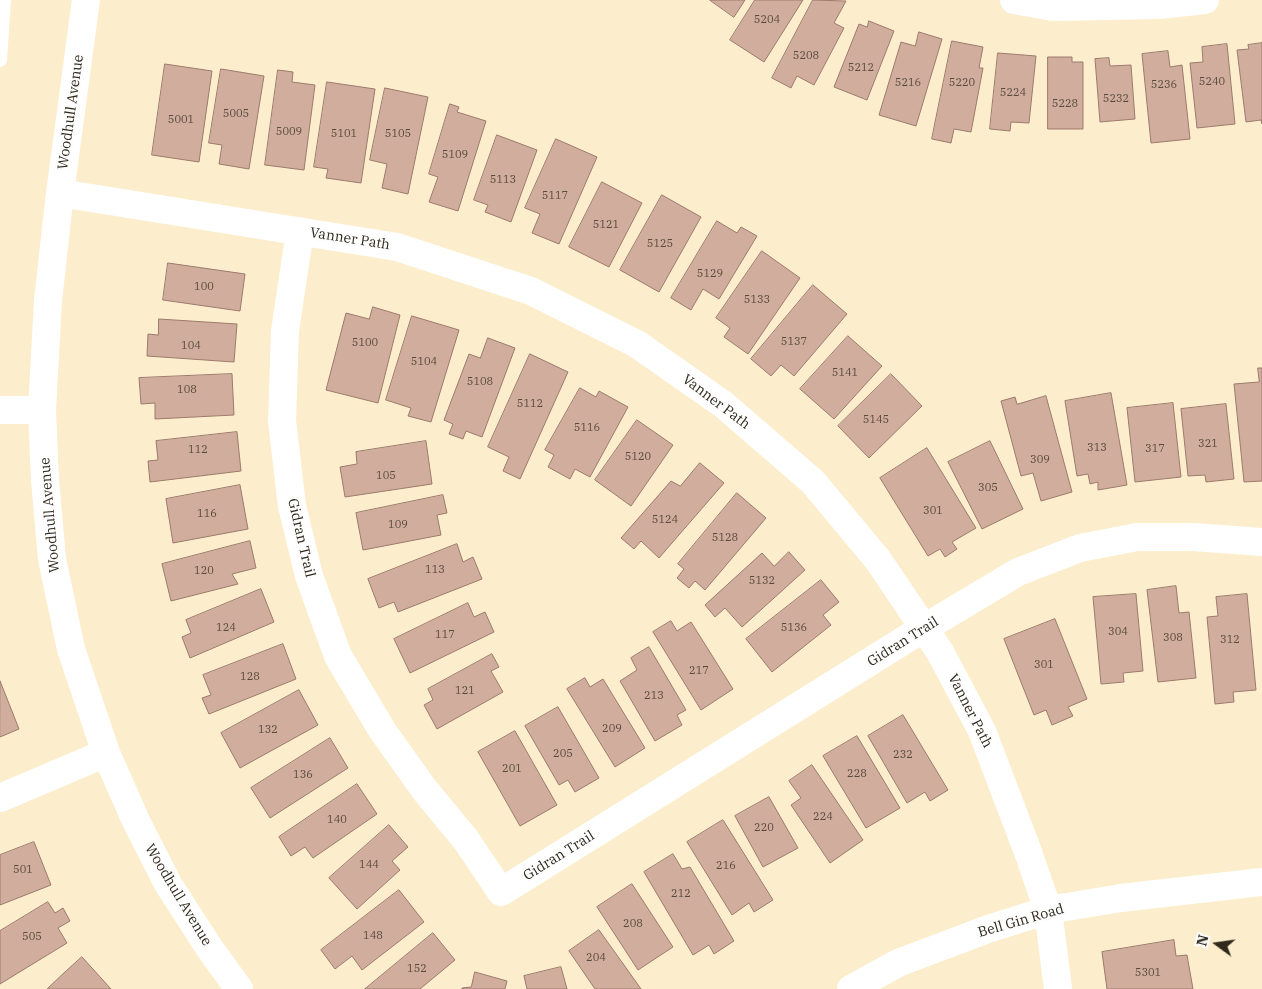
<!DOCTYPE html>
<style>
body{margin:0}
#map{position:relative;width:1262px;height:989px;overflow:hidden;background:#fceecc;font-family:"IBM Plex Serif",serif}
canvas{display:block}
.north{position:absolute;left:1192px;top:919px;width:50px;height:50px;-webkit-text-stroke:4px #fdfdfd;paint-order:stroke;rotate:284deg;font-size:14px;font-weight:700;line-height:20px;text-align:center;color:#2f291c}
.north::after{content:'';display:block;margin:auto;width:18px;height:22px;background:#2f291c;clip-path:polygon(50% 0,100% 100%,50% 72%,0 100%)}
</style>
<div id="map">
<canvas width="1262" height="989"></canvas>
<div class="north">N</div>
</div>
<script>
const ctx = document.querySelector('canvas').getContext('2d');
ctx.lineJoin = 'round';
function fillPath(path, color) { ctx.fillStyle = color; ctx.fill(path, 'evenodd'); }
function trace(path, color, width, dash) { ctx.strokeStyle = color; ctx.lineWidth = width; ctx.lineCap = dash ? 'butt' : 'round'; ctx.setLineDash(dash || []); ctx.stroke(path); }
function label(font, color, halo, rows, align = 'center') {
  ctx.font = font + ' "IBM Plex Serif",serif'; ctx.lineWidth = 5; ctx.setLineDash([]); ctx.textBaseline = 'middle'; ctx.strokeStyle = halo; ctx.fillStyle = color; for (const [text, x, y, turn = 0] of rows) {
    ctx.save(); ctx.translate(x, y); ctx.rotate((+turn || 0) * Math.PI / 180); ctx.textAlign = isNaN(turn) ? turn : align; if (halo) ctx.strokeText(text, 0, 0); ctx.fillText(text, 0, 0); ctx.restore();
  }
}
const building = new Path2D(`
 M710,0H745L734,17Z
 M755,0H803L764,62L730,40Z
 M813,0L846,1L834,23L844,28L814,85L797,76L791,88L772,78Z
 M869,21L894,31L867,100L834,87L859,24L867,27Z
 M919,32L942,39L916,126L879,115L901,42L915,46Z
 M952,41L983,47L979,68H983L971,132L954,129L951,143L932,139Z
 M1262,43V124L1261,120L1246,122L1237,50L1249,49L1248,45Z
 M1227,44L1235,124L1197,128L1190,63L1203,62L1202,47Z
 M1168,51L1170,67L1182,65L1190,139L1151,143L1142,54Z
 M998,53L1036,56L1029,123L1011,122L1010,131L990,129Z
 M1048,57H1072V62H1083V129H1048Z
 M1109,58L1110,66L1131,65L1135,119L1100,122L1095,59Z
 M165,64L212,71L199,162L152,155Z
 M221,69L264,76L249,169L219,164L222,145L209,143Z
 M278,70L293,72L292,82L315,85L304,170L265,165Z
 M327,82L375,89L361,183L326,178L328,169L314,167Z
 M385,88L428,97L408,194L382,188L387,164L370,160Z
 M450,104L459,107L457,112L486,121L458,211L429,202L438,177L429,174Z
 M497,135L537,150L511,222L485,212L488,205L474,200Z
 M556,139L597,157L559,244L532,233L540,214L525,208Z
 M602,182L642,203L609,267L569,247Z
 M662,195L701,217L659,292L620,270Z
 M717,221L737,233L741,227L757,236L719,299L703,289L691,310L671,298Z
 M762,251L800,278L748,354L724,337L730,328L716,318Z
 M168,263L245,274L240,311L163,300Z
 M813,285L847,314L794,376L781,365L771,376L751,359Z
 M373,307L400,315L378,403L326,390L346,313L369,319Z
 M412,316L459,330L431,422L408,416L411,408L386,400Z
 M159,319L237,324L234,362L147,356L148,334L158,335Z
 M848,336L882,366L834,419L800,389Z
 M488,338L515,348L482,437L466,431L463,439L449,434L453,424L444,420L469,354L480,358Z
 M530,354L568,372L520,479L503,471L509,457L488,447Z
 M1258,368H1262V481L1244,482L1234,384L1259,382Z
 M232,374L234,415L155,419V403L141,404L139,378Z
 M891,374L922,406L869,458L838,426Z
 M580,388L596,397L599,391L628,407L590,477L575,469L570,479L548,467L554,455L545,450Z
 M1111,393L1127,485L1098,490V482L1090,484L1088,474L1077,476L1065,401Z
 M1046,396L1072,492L1041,501L1033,473L1021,476L1001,401L1015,397L1017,404Z
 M1173,403L1181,477L1135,482L1127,408Z
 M1226,404L1234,479L1206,482L1205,475L1188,476L1181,409Z
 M637,420L673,445L631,506L595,480Z
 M237,432L241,471L150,482L148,461L158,460L156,441Z
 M426,441L432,484L345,497L340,467L357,464L356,452Z
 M990,441L1023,509L982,529L948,462Z
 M927,448L976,528L952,542L957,549L945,557L940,549L928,556L880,478Z
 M700,463L724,483L659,558L641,541L634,549L621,538L671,481L680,486Z
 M240,485L248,529L173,543L166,499Z
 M737,493L766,518L705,590L695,581L689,588L677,578L684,569L678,564Z
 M443,495L447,513L437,515L441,535L363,550L356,513Z
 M250,541L256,568L232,574L238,584L171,601L162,564Z
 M457,544L463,562L473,557L482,579L398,612L394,602L379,608L368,579Z
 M789,552L805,570L742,627L725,608L715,617L705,605L762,553L774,566Z
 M821,580L839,602L823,615L831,625L772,672L746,639Z
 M1176,586L1179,613L1189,612L1196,678L1158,682L1147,590Z
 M261,589L274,622L190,658L182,637L191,633L186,620Z
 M1136,594L1143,671L1123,673L1124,682L1101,684L1093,597Z
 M1247,594L1256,690L1233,692L1234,702L1215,704L1207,617L1218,616L1216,597Z
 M468,603L474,617L485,612L494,632L410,673L394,639Z
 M1055,619L1087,699L1068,707L1073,716L1052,725L1046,710L1034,715L1004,639Z
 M671,621L677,631L691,622L733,689L701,710L653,632Z
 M283,644L296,679L209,714L202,698L211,695L203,675Z
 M649,647L686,710L677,715L682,725L655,741L620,681L637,670L631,658Z
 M492,654L499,667L491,671L503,692L437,729L424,705L433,700L428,689Z
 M585,678L590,687L603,679L645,748L615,767L567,689Z
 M0,681L19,729L0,737Z
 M299,690L318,725L240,768L221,733Z
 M558,707L599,778L575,792L568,780L559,785L525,726Z
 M903,715L948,790L930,801L925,792L907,803L868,736Z
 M515,731L557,805L520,826L478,752Z
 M857,736L900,808L866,828L823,756Z
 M330,738L348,768L270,818L251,788Z
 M812,765L863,840L830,863L791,805L801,798L789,781Z
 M357,784L377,814L313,858L305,847L291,856L279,837Z
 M769,797L798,848L763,867L735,816Z
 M723,820L773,900L754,912L749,903L732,915L687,842Z
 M389,825L408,847L392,861L400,870L357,909L329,878Z
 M34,842L51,885L0,905V855Z
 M673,854L682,869L690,867L734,941L714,954L709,945L693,955L644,872Z
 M632,884L673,947L638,970L597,907Z
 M399,890L424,922L362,970L352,956L335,969L321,950Z
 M48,902L55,913L63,908L70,921L58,928L67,943L0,984V931Z
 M599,930L624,965L641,989H595L569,951Z
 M433,933L455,960L420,989H365Z
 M1174,940L1176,956L1187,955L1193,989H1107L1102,952Z
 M82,957L111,989H47L66,971Z
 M561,967L567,989H527L524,976Z
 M475,972L507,981L505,989H462V988L471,987Z`);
const service = new Path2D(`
 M0,60L4,0`);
const minor = new Path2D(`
 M86,0L60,193L48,301L42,410L45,480L52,559L71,649L106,753L136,821L168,884L210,949L239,989
 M1014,0L1053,7L1159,5L1205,0
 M60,193L397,247L531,291L637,344L724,405L813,482L878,560L940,652L982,731L1028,852L1048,910L1058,989
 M300,231L285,331L282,421L292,506L309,576L338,656L382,730L424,789L466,840L501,892L911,636L1018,572L1080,548L1137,537H1194L1262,542
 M0,410H42
 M0,798L106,753
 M851,989L898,963L988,929L1048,910L1121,898L1262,882`);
const numberNames = [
 ["5204",767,20],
 ["5208",806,56],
 ["5212",861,68],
 ["5240",1212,82],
 ["5216",908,83],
 ["5220",962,83],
 ["5236",1164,85],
 ["5224",1013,93],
 ["5232",1116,99],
 ["5228",1065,104],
 ["5005",236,114],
 ["5001",181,120],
 ["5009",289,132],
 ["5101",344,134],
 ["5105",398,134],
 ["5109",455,155],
 ["5113",503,180],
 ["5117",555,196],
 ["5121",606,225],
 ["5125",660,244],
 ["5129",710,274],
 ["100",204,287],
 ["5133",757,300],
 ["5137",794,342],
 ["5100",365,343],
 ["104",191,346],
 ["5104",424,362],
 ["5141",845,373],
 ["5108",480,382],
 ["108",187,390],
 ["5112",530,404],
 ["5145",876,420],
 ["5116",587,428],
 ["321",1208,444],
 ["313",1097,448],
 ["317",1155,449],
 ["112",198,450],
 ["5120",638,457],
 ["309",1040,460],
 ["105",386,476],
 ["305",988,488],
 ["301",933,511],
 ["116",207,514],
 ["5124",665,520],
 ["109",398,525],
 ["5128",725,538],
 ["113",435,570],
 ["120",204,571],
 ["5132",762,581],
 ["124",226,628],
 ["5136",794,628],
 ["304",1118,632],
 ["117",445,635],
 ["308",1173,638],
 ["312",1230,640],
 ["301",1044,665],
 ["217",699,671],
 ["128",250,677],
 ["121",465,691],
 ["213",654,696],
 ["209",612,729],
 ["132",268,730],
 ["205",563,754],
 ["232",903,755],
 ["201",512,769],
 ["228",857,774],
 ["136",303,775],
 ["224",823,817],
 ["140",337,820],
 ["220",764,828],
 ["144",369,865],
 ["216",726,866],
 ["501",23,870],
 ["212",681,894],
 ["208",633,924],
 ["148",373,936],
 ["505",32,937],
 ["204",596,958],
 ["152",417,969],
 ["5301",1148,973]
];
const streetNames = [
 ["Woodhull Avenue",71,112,-82],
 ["Vanner Path",350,239,9],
 ["Vanner Path",716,402,37],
 ["Woodhull Avenue",50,515,-95],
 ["Gidran Trail",301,538,77],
 ["Gidran Trail",903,642,-32],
 ["Vanner Path",970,711,63],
 ["Gidran Trail",559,856,-32],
 ["Woodhull Avenue",178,895,59],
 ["Bell Gin Road",1021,921,-16]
];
fillPath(building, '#d1ad9e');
trace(building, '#9c7a6c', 1);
trace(service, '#fff', 14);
trace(minor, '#fff', 28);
label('11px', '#584a3c', null, numberNames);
label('14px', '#2f291c', '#fdfdfd', streetNames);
</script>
